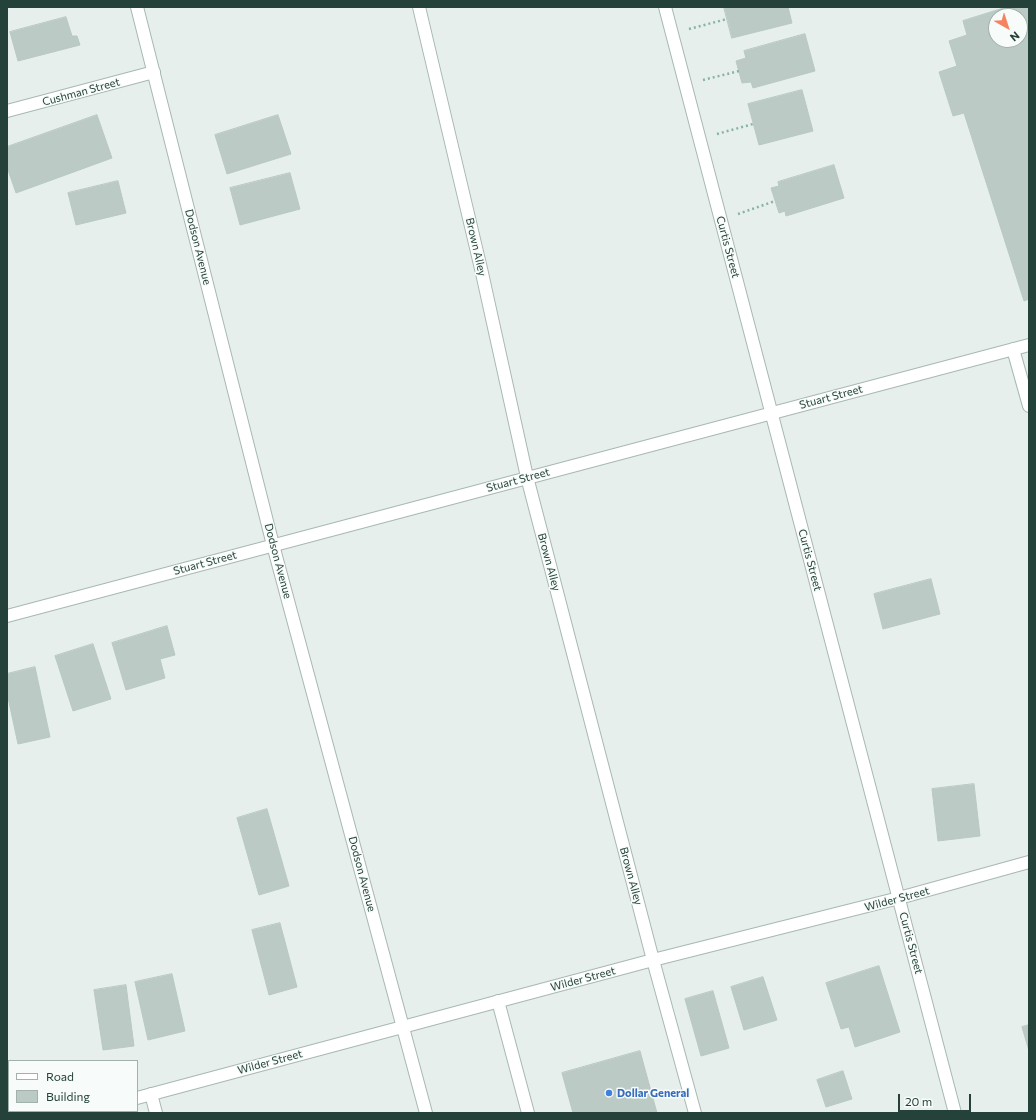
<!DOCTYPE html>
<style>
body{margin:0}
#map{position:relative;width:1036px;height:1120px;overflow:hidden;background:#e6efeb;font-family:Commissioner,sans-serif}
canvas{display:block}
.frame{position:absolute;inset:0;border:8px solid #24423a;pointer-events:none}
.legend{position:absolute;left:8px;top:1060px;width:130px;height:52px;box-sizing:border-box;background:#f7fbf9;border:1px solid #a3b1ad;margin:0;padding:5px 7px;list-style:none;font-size:12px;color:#24423a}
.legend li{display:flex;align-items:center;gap:8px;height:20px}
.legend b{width:20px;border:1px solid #a3b1ad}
.north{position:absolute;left:988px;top:8px;width:40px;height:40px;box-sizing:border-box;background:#f7fbf9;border:1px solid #a3b1ad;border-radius:50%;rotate:141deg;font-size:11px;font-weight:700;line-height:16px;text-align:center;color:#24423a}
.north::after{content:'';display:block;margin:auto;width:14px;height:18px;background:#f4845f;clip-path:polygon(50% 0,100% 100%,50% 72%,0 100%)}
.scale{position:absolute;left:898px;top:1094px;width:73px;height:18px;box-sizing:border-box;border:2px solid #24423a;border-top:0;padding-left:5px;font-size:12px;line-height:14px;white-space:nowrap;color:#24423a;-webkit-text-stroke:3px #f7fbf9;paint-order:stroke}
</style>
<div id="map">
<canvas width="1036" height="1120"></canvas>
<div class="frame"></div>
<ul class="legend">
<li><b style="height:5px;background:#fff"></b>Road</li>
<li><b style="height:11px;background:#bbcac4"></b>Building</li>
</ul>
<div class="north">N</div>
<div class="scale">20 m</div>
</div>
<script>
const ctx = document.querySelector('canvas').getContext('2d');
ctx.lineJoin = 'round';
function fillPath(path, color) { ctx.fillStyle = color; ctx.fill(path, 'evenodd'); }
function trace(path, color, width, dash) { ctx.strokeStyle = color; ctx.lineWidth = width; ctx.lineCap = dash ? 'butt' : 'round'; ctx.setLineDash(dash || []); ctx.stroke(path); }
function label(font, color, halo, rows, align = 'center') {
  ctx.font = font + ' Commissioner,sans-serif'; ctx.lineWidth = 3; ctx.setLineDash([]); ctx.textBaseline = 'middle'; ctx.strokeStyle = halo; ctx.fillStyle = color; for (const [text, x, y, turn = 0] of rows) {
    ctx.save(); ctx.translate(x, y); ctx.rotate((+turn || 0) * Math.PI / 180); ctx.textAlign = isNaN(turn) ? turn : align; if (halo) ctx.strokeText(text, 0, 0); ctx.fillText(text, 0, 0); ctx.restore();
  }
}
const building = new Path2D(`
 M724,7H788L792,23L732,38Z
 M1007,7H1029V299L1024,301L964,113L953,116L939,72L957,66L949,41L967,35L963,21ZM996,16H1020V40H996Z
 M66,17L72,36H77L80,45L18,61L10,32Z
 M805,34L815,71L753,88L751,82L742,83L736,61L746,58L744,51Z
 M802,90L813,131L759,145L748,104Z
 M97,115L112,158L16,193L7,167V147Z
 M278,115L291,154L227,174L215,135Z
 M834,165L844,198L786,216L785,211L779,213L771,188L779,186L778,182Z
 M290,173L300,209L240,225L230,188Z
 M118,181L126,213L76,225L68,193Z
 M931,579L940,614L883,629L874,594Z
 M167,626L175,655L160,659L165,678L126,690L112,643Z
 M93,644L111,699L73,711L55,656Z
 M35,667L50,737L18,744L7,693V674Z
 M974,784L980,836L938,841L932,789Z
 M267,809L289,886L259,895L237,818Z
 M280,923L297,987L269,995L252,930Z
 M879,966L900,1032L855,1047L849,1027L841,1029L826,983Z
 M172,974L185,1031L148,1040L135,982Z
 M763,977L777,1020L744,1030L731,987Z
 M126,985L134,1046L103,1050L94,990Z
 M713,991L729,1048L701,1056L685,999Z
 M1029,1025V1051L1022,1027Z
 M640,1051L657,1113H573L562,1073Z
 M843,1071L852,1099L826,1107L817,1080Z`);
const path = new Path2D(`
 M689,29L727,19
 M703,80L739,71
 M717,134L753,124
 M738,214L775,201`);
const service = new Path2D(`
 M419,7L482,273L527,477L653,960L695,1113
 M498,1001L528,1113
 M151,1094L156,1113`);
const minor = new Path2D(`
 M665,7L955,1113
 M7,111L154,72
 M1013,349L1029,406
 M7,616L1029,345`);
const tertiary = new Path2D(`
 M137,7L273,545L426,1113
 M137,1098L653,960L899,898L1029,862
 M76,1113L84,1111`);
const markers = [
 [609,1093,4,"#3f7fe0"]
];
const streetNames = [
 ["Cushman Street",81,92,-15],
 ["Dodson Avenue",198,247,76],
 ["Brown Alley",476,247,77],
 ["Curtis Street",728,247,75],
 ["Stuart Street",831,397,-15],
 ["Stuart Street",518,480,-15],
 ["Curtis Street",810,560,75],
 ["Dodson Avenue",278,561,75],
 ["Brown Alley",549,562,75],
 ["Stuart Street",205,563,-15],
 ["Dodson Avenue",362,874,75],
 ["Brown Alley",631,876,75],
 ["Wilder Street",897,899,-15],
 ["Curtis Street",911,943,75],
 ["Wilder Street",583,979,-15],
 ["Wilder Street",270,1062,-15]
];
const shopNames = [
 ["Dollar General",617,1093]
];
fillPath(building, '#bbcac4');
trace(building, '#b8c9c2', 1);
trace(service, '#a8b8b2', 14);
trace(minor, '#a8b8b2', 14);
trace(tertiary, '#a8b8b2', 14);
trace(path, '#86b3a5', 2.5, [2, 3]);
trace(service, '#fff', 12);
trace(minor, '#fff', 12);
trace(tertiary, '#fff', 12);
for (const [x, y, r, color] of markers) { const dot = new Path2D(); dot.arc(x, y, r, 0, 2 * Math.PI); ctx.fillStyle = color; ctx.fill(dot); trace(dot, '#f7fbf9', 1.5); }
label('11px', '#24423a', '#f7fbf9', streetNames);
label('bold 11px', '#366cbe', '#f7fbf9', shopNames, 'left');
</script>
